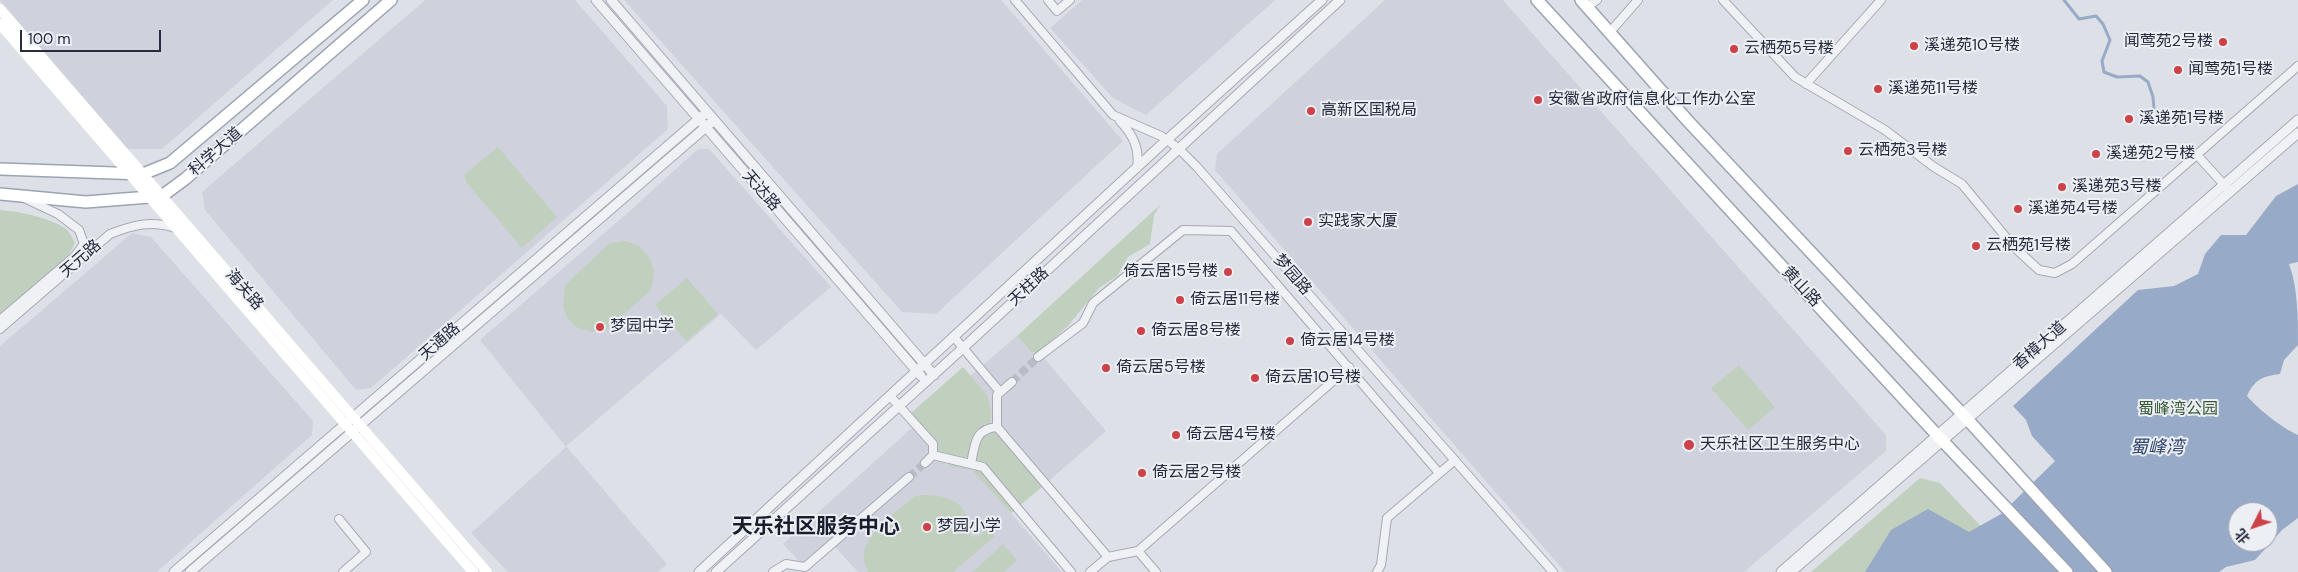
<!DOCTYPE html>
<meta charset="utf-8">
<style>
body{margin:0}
#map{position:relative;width:2298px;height:572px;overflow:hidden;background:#dde0e7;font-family:"DM Sans","Noto Sans SC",sans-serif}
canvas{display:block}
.north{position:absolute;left:2228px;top:502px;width:50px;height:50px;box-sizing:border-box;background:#eceff4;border:1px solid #9da1ab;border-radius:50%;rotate:229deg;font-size:14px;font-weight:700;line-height:20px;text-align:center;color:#262c3d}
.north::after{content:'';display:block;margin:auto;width:18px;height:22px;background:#cd4148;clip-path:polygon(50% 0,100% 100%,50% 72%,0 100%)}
.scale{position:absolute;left:20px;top:30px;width:141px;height:22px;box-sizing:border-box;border:2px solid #262c3d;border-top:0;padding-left:6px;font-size:15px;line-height:18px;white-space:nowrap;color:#262c3d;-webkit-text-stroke:4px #eceff4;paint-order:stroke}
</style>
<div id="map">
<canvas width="2298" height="572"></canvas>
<div class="north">北</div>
<div class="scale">100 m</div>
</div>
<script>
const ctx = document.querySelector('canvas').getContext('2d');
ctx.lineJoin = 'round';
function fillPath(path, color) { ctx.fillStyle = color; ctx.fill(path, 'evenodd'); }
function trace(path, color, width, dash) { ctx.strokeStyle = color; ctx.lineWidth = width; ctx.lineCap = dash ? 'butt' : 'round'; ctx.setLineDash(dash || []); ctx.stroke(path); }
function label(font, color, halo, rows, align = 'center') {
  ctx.font = font + ' "DM Sans","Noto Sans SC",sans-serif'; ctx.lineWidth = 4; ctx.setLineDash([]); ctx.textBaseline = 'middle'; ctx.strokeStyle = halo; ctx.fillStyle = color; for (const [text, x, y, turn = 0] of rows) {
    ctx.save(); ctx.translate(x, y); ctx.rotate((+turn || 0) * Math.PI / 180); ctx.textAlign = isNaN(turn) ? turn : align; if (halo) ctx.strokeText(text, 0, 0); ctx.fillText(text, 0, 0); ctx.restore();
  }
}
const built = new Path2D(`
 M0,0H333L162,149H126Z
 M425,0H575L667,106L668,129L371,388L356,390L205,210L202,192Z
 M624,0H1001L1123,141L936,314L902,312Z
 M1082,0H1275L1146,115L1113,98L1050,28Z
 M1385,0H1503L1886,435V451L1744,572H1565L1215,170L1217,154Z
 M698,149H709L831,287L756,350L721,314L566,446L667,564L658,572H508L471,533L566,447L480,340L632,209Z
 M132,233L151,237L313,421L312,435L157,572H0V346Z
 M1017,336L1031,352H1039L1106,431L1043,486L990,424L991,411L988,396L970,376Z
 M914,426L948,466L968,468L976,473L1062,572H858L834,546L808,571L783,544Z`);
const green = new Path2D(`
 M498,147L557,217L522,248L466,182L465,174Z
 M1161,204L1154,215L1150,244L1128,257L1117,276L1099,288L1067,327L1039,352H1031L1017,336Z
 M0,210C18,211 51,218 66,229C70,232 72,238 75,243L68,256L0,315Z
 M625,241L639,246L649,257L654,269L653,282L650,291L606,330L593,332L578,328L567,318L563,307L565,285L610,243Z
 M687,278L718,314L686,341L655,305Z
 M1739,365L1775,407L1748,430L1711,388Z
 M963,367L988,396L991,411L990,424L1043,486L1011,513L972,470L949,466L914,426L910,414Z
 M1920,478L1940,483L2024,572H1811Z
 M922,495C951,494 970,504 971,536L977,537L988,529L995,536L953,572H869C849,540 894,515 915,496Z
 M1003,544L1017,560L1004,572H973Z`);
const water = new Path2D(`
 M2298,184V262L2289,264C2298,287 2298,319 2298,345L2284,360L2280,374C2263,376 2254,380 2247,396C2258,409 2282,428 2298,435V518L2282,530L2255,560L2226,567L2219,572H1865L1891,530L1928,509L1969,532L2001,514L2055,461L2032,436L2026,420L2013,406L2138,290L2174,286L2198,274L2205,254L2221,235H2246L2276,196ZM2238,512H2268V542H2238Z`);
const stream = new Path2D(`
 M2064,0L2079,19L2096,16L2103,24L2110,40L2102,61L2104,72L2117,77L2140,76L2148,82L2153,97L2154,109L2161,118L2175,125`);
const minorTunnel = new Path2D(`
 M1012,382L1038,357
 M909,477L925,463`);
const minor = new Path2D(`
 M1015,0L1113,115L1161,136L1178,148L1197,167L1553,572
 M1048,0L1057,11L1070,0
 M1723,0L1795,77L1885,130L1934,167L1962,184L2014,247L2039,270L2055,273L2072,264L2298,66
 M1587,7L1597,0
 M1610,32L1638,0
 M1806,84L1881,0
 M1120,121C1133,135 1140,148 1137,168
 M2197,155L2228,189
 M0,320L74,257L84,244L79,230L58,214L24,198
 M0,329L110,234C133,225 151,220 175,228
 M954,337L1000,392
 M1038,357L1083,323L1093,303L1183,230L1231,231L1439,473
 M1012,382L997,395V427L1108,557
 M891,397L933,444V455
 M933,455L983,467L1071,572
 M925,463L933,455
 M971,464C975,445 974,429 997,427
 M339,519L366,552L343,572
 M1138,551L1349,367
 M773,572L786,564L805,567L909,477
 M1090,572L1108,557L1138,551L1156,572
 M1377,572L1381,565L1387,518L1455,460`);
const tertiary = new Path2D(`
 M596,0L921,376
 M611,0L934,375
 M174,572L707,112
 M190,572L714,120
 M699,572L1160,146L1322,0
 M716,572L963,348L1340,0
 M1781,572L2298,120
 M1791,572L2298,133`);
const secondary = new Path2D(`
 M0,9L487,572
 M0,24L473,572`);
const primary = new Path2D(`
 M1537,0L1937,435L2067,572
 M1581,0L1687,120L1968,420L2106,572
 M0,169L143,174L170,163L363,0
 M0,194L86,202L162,196L185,179L391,0`);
const markers = [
 [2223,42,5,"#cd4148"],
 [1914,46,5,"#cd4148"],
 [1734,49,5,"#cd4148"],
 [2178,70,5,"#cd4148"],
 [1878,89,5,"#cd4148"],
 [1538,100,5,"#cd4148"],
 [1311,111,5,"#cd4148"],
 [2129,119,5,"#cd4148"],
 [1848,151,5,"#cd4148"],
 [2096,154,5,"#cd4148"],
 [2062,187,5,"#cd4148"],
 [2018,209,5,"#cd4148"],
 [1308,222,5,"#cd4148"],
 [1976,246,5,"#cd4148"],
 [1228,272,5,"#cd4148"],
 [1180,300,5,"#cd4148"],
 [600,327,5,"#cd4148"],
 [1141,331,5,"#cd4148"],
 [1290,341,5,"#cd4148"],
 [1106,368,5,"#cd4148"],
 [1255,378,5,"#cd4148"],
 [1176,435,5,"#cd4148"],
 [1689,445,6,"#cd4148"],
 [1142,473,5,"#cd4148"],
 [927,527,5,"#cd4148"]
];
const poiNames = [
 ["闻莺苑2号楼",2213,42,"right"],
 ["溪递苑10号楼",1924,46],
 ["云栖苑5号楼",1744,49],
 ["闻莺苑1号楼",2188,70],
 ["溪递苑11号楼",1888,89],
 ["安徽省政府信息化工作办公室",1548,100],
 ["高新区国税局",1321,111],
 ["溪递苑1号楼",2139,119],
 ["云栖苑3号楼",1858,151],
 ["溪递苑2号楼",2106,154],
 ["溪递苑3号楼",2072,187],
 ["溪递苑4号楼",2028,209],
 ["实践家大厦",1318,222],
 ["云栖苑1号楼",1986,246],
 ["倚云居15号楼",1218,272,"right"],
 ["倚云居11号楼",1190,300],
 ["梦园中学",610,327],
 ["倚云居8号楼",1151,331],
 ["倚云居14号楼",1300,341],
 ["倚云居5号楼",1116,368],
 ["倚云居10号楼",1265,378],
 ["倚云居4号楼",1186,435],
 ["天乐社区卫生服务中心",1700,445],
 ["倚云居2号楼",1152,473],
 ["梦园小学",937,527]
];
const streetNames = [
 ["科学大道",216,152,-41],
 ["天达路",761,191,49],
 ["天元路",81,259,-41],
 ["梦园路",1292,275,49],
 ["天柱路",1029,287,-43],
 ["黄山路",1801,287,47],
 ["海关路",244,290,49],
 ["天通路",440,342,-41],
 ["香樟大道",2040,346,-41]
];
const parkNames = [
 ["蜀峰湾公园",2178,410]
];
const waterNames = [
 ["蜀峰湾",2157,448]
];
const districtNames = [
 ["天乐社区服务中心",816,527]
];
fillPath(built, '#cfd2dc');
fillPath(green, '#c1d0be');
fillPath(water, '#97aac7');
trace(stream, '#97aac7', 3);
trace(minorTunnel, '#b8bcc5', 8, [8, 4]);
trace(minor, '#a6aab4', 10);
trace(tertiary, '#a6aab4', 11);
trace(primary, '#9ca3b2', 14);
trace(minor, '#eff1f5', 8);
trace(tertiary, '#eff1f5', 9);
trace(secondary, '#fff', 10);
trace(primary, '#fff', 11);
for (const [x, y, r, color] of markers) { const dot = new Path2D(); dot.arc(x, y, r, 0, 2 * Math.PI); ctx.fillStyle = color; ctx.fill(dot); trace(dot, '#eceff4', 2); }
label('16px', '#262c3d', '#eceff4', poiNames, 'left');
label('16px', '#262c3d', '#eceff4', streetNames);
label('16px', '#375834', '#eceff4', parkNames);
label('italic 18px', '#314770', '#eceff4', waterNames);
label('bold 21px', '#191e2d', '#eceff4', districtNames);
</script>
